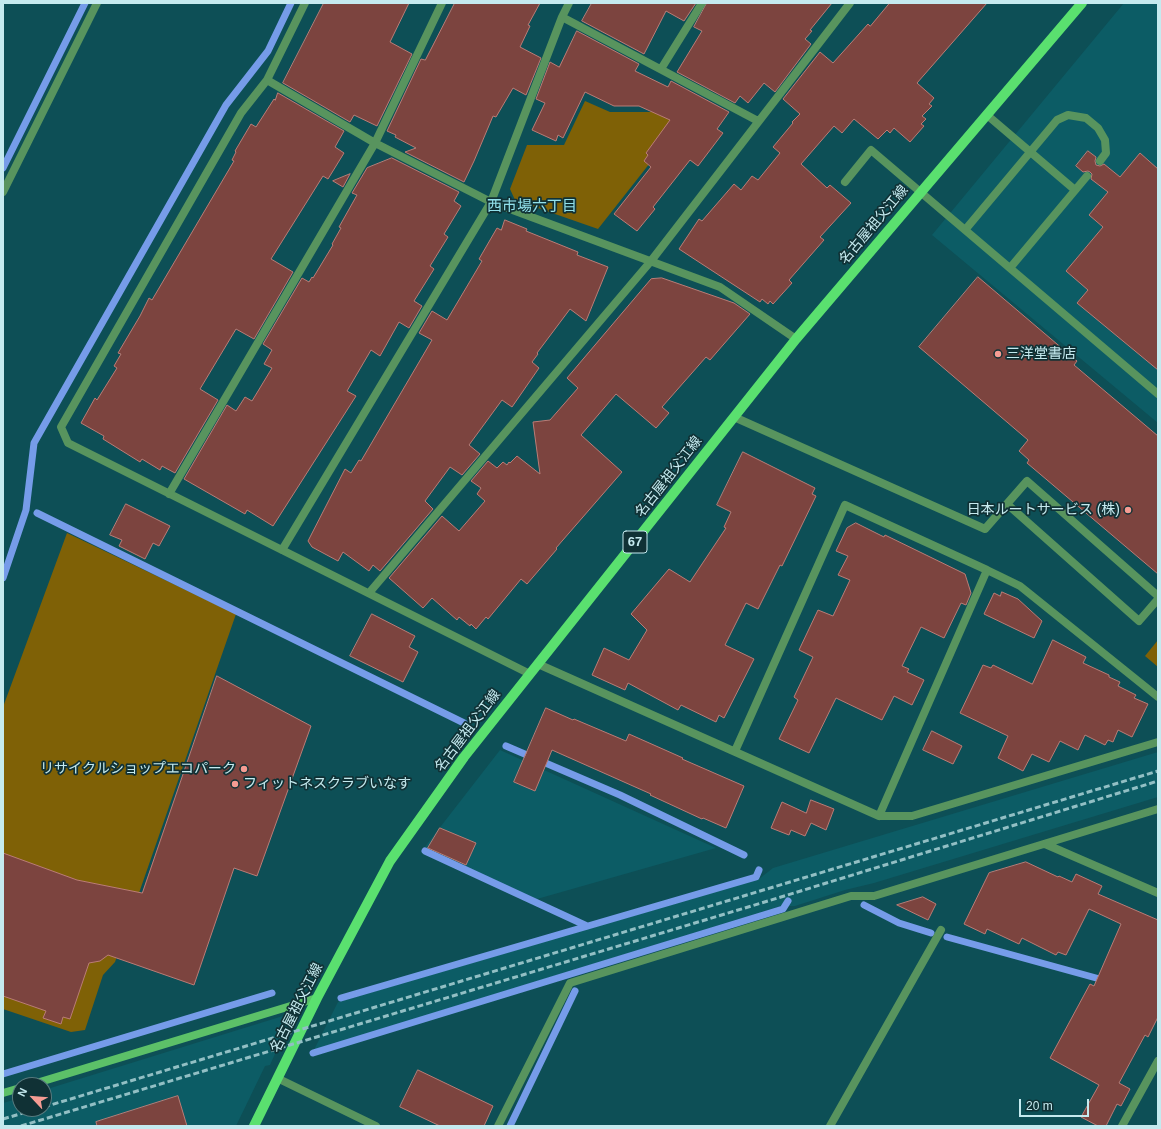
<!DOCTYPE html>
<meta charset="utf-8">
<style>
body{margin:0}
#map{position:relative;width:1161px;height:1129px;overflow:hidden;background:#0d4f56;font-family:Helvetica,sans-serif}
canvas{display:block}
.frame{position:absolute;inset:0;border:4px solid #c5eaef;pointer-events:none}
.north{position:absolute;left:12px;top:1077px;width:40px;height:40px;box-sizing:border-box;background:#103135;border:1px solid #587b7f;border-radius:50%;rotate:296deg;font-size:11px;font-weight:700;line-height:16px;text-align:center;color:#c5eaef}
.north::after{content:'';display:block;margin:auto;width:14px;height:18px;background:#f59c93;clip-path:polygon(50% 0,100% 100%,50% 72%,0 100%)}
.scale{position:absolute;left:1019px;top:1099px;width:70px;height:18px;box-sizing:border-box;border:2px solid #c5eaef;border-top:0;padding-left:5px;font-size:12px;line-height:14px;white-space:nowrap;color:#c5eaef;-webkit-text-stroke:3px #103135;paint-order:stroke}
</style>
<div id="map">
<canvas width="1161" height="1129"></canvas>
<div class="frame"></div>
<div class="north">N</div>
<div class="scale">20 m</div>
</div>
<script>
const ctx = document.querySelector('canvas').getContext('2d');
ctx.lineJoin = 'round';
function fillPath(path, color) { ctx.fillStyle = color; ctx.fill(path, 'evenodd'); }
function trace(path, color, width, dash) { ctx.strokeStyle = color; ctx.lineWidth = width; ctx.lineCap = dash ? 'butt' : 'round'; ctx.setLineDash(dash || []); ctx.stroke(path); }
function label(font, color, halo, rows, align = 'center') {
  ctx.font = font + ' Helvetica,"Noto Sans JP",sans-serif'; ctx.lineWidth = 3.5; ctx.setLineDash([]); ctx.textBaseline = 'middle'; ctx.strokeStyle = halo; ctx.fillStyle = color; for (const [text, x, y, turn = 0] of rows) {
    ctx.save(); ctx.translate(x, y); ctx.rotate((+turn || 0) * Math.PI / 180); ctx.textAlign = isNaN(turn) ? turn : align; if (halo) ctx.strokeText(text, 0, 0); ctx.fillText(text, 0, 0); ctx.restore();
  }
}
const built = new Path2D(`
 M1124,3H1158V423L932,235Z
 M500,750L716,848L537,899L424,848Z
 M1158,752V797L874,883L845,890L795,906H781L314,1050L338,1002L759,879L773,868Z
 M283,1016L287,1027L270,1065L265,1066L236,1126H3V1103L20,1098V1109H44V1090Z`);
const green = new Path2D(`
 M585,101L610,112H665L698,102L598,229L515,200L510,189L527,145H564Z
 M67,533L236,614L115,962L103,975L85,1030L71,1032L3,1009V707Z
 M1158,640V667L1145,656Z`);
const stream = new Path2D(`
 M3,168L85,3
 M37,513L464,723
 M3,578L26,510L34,443L226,105L268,51L291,3
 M506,746L620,795L744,855
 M425,851L587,926
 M864,905L899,923L931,933
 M947,937L1107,981
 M341,998L756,877L759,870
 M313,1053L783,909L788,901
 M3,1074L272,993
 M510,1126L575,991`);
const building = new Path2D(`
 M324,3H409L390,42L412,54L377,126L354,115L350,122L283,83Z
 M455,3H540L528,25L530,26L520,47L541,58L526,95L513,88L496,117L493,116L474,161L464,182L405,152L416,148L395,137L396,135L387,131L421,59L425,60Z
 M592,3H696L684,21L666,11L644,54L582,21Z
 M707,3H832L810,30L812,31L805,39L811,44L775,92L764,83L748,103L740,96L735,103L677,72L702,31L694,27Z
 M890,3H987L917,83L934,98L929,104L932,106L922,116L926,119L921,124L924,126L910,142L894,128L890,133L887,130L878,139L854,119L842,133L834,126L801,164L827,188L830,185L851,203L820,237L824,240L789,280L792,283L773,304L770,301L768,304L762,299L760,302L679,249L699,219L702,221L734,184L741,190L752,176L758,180L780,153L773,147L793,123L792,122L800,114L783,99L820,52L833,63L868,24L870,26Z
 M577,31L639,64L635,71L668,87L671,81L729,112L717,129L723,133L698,166L690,160L653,207L655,209L637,231L614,214L651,167L644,161L648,155L646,153L670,120L639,106H614L585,92L563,138L558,135L556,141L532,130L545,103L536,99L550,62L559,67Z
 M278,93L344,131L335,147L344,153L328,179L323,176L271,259L293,272L254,339L236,329L200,389L218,400L175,473L162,466L160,470L142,459L140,462L103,439L104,436L81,423L95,398L97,400L117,368L114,366L121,354L118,353L140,316L149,298L152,300L234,161L232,160L236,152L235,151L251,124L256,127L274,99L275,100Z
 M1088,151L1096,157L1095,161L1096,165L1100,166L1104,164L1120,177L1140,153L1158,169V370L1077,303L1088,290L1066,271L1103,227L1089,215L1108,192L1091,179L1092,174L1090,172L1088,171L1083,172L1076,166Z
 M392,158L459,192L454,201L461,206L444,234L448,237L430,266L434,269L414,301L422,306L409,328L399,322L380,356L371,350L347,391L356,396L273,526L247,510L245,514L184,479L227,405L236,411L245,397L252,401L272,368L264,364L272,350L263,344L302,278L309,282L312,277L313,278L333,245L332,244L341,228L339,227L357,195L352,193L367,168Z
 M350,174L343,187L333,181Z
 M505,220L527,229L526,231L578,252L577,255L608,267L586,321L570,309L537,353L538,354L532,362L539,368L512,407L502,400L469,445L480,454L462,475L450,467L425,501L433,509L380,571L373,565L369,571L343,552L338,561L312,547L308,541L345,469L351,473L359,460L361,461L432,340L419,333L432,311L447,320L482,261L479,259L497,228L501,230Z
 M978,277L1077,361L1074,365L1158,436V574L1027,463L1029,460L1019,451L1028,440L919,347Z
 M662,278L734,303L750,314L710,360L706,357L662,407L669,413L656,428L616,394L581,435L622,472L556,548L557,549L527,584L521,579L488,619L486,617L476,629L471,624L470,626L459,617L457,620L432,598L423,608L389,578L442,516L459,531L485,501L477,494L481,488L471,481L488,461L497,468L503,462L507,465L509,462L510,463L517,456L540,474L533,422L550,420L578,388L567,378L651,279Z
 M743,452L815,488L812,494L816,496L782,566L780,565L758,609L746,603L725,645L754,659L724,718L719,715L716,722L681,705L678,710L628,683L625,690L592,675L604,648L629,660L647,630L631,614L669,569L690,582L726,528L724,527L731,512L717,505Z
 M126,504L170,526L159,546L153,543L145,559L119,546L122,540L110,535Z
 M856,523L884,537L885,535L965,574L971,593L966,605L961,603L944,638L921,627L902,666L909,669L907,672L924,680L912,705L894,696L882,720L836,698L809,753L779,739L798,700L794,697L813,657L799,650L818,610L833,616L850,580L838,575L848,556L836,551L847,528Z
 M1002,592L1018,599L1042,621L1034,638L984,614L994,593L1000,596Z
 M372,614L415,636L409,647L418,652L403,682L350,656Z
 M1053,640L1086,657L1083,663L1109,675V677L1120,682L1118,686L1136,695L1134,698L1148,704L1132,737L1118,730L1113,742L1108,740L1105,745L1085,735L1078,750L1060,741L1049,762L1032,754L1023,771L998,758L1008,736L960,713L983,665L991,668L993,665L1032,684Z
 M217,676L311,726L257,876L234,868L194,985L108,955L100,961L89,963L70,1019L63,1017L61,1024L43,1018L46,1011L3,996V853L77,880L142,893Z
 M546,708L573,720L574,719L626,741L629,734L683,758L682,759L744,786L726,828L703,818L702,819L650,795L651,794L552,750L535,791L514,782Z
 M932,731L962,746L953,764L923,750Z
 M811,800L834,809L826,830L811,823L805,836L791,830L789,835L771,828L782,802L806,813Z
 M440,828L476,843L466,865L428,848Z
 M1026,862L1058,877L1059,876L1072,882L1076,874L1102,886L1098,894L1158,920V1017L1148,1037L1145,1035L1119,1083L1130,1089L1121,1106L1117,1104L1106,1126H1098L1081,1117L1099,1085L1050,1058L1090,984L1094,986L1121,924L1089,909L1066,955L1058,952L1056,955L1022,938L1019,944L987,929L985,934L964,924L989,873Z
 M923,897L936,904L928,920L897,905Z
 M418,1070L493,1106L484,1126H440L400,1107Z
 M178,1096L187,1126H97L96,1122Z`);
const lane = new Path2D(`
 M987,115L1075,190
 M845,182L871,150L1158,394
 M965,230L1057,120L1068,115L1086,118L1098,128L1105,140L1106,153L1100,161
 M1010,268L1087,176
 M734,417L985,529L1027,481L1158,596
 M1007,504L1139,621L1158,599`);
const street = new Path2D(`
 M305,3L267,80L241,113L61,427L68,443L530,674
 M562,17L758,121
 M661,69L702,3
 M267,80L375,143L491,202L720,287L796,339
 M3,192L97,3
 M169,494L375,143L442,3
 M282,550L491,202L562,17L569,3
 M369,593L651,261L850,3
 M538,664L879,816H912L1158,742
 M735,751L845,505L987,570L1020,586L1158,697
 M879,816L987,570
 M1045,844L1158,893
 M277,1078L376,1126
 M498,1126L570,983L851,896H874L1158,809
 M830,1126L941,930
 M1122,1126L1158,1061`);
const secondary = new Path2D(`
 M30,1085L317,998
 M3,1093L20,1088`);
const primary = new Path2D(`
 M254,1126L317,998L390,861L464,757L796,339L1082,3`);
const rail = new Path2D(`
 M44,1107L1158,771
 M3,1119L37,1109
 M21,1126L768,901L1158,781`);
const markers = [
 [998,354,4,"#f59c93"],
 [1128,510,4,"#f59c93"],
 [244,769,4,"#f59c93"],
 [235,784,4,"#f59c93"]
];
const shields = [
 [635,542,24]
];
const shieldNames = [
 ["67",635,542]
];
const streetNames = [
 ["名古屋祖父江線",874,225,-50],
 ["名古屋祖父江線",669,477,-52],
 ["名古屋祖父江線",468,731,-53],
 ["名古屋祖父江線",297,1008,-63]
];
const poiNames = [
 ["三洋堂書店",1006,354],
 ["日本ルートサービス (株)",1120,510,"right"],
 ["リサイクルショップエコパーク",236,769,"right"],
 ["フィットネスクラブいなす",243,784]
];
const neighbourhoodNames = [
 ["西市場六丁目",532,207]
];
fillPath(built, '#0c5c65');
fillPath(green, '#7f6106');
trace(stream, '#769ce9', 7);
fillPath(building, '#7c443f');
trace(building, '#ba7c76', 1);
trace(lane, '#58945e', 8);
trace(street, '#58945e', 8);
trace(secondary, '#5cc068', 8);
trace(primary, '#5ae06f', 10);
trace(rail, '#92bfc4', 3, [6, 3]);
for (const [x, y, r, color] of markers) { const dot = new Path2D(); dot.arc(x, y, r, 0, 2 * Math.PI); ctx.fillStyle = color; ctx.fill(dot); trace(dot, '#103135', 1.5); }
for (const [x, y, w] of shields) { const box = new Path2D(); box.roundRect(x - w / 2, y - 11, w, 22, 3); ctx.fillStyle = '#103135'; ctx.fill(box); trace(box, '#c5eaef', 1); }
label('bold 13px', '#c5eaef', null, shieldNames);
label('14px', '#c5eaef', '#103135', streetNames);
label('14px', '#c5eaef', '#103135', poiNames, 'left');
label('15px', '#92e1eb', '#103135', neighbourhoodNames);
</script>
